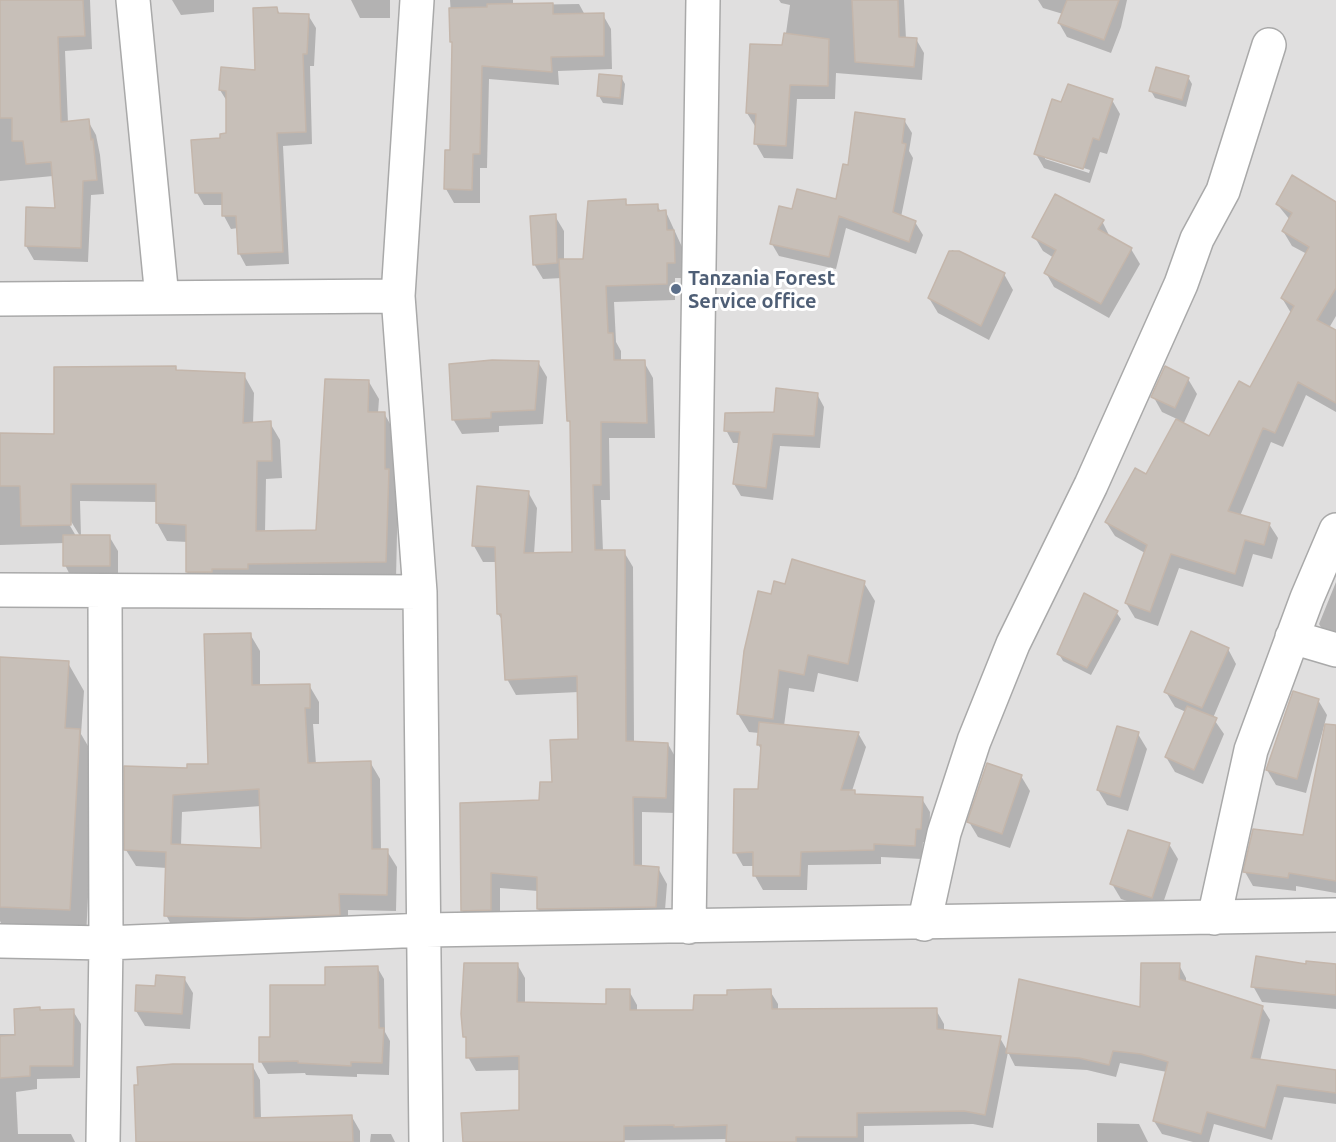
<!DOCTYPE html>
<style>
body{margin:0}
canvas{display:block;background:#f2efe9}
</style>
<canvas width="1336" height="1142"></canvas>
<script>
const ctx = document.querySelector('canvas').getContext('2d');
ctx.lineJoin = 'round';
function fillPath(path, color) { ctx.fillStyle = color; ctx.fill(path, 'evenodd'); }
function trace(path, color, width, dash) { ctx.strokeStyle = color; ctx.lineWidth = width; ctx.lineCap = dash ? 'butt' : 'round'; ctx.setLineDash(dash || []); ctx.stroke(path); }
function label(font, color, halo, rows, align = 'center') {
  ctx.font = font + ' Ubuntu,sans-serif'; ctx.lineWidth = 6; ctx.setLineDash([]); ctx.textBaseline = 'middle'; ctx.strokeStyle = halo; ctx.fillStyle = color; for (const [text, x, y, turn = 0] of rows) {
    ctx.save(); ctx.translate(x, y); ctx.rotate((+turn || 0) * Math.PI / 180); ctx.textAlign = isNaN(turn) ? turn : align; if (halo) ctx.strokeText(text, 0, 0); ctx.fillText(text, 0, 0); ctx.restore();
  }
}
const residential = new Path2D(`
 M0,0H1336V1142H0Z`);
const shadow = new Path2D(`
 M0,0H90L92,49L65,51L68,123L88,121L96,135L100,155L104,194L91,195L88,262L34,260L26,246L57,210L53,176L0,181Z
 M172,0H214V12L181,15Z
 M351,0H390V18H360Z
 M450,0H513V5L579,4L585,15H603L611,29L612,69L558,71L559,85L489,79L487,168H480V203H454L446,189L452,152L453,45Z
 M779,0H904L906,39H916L924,53L922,80L836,73L835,99H797L793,159L764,158L756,144L755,126L747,113L784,47L790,5L781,3Z
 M1038,0H1127L1121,27L1111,53L1067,37L1059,23L1063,14L1043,8Z
 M276,8L280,14L308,15L316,28L314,66H310L312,144L283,146L289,264L246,266L239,253L238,228L231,229L224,216V205H204L197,193L222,140L228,135V103L220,90L256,72Z
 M621,77L625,84L623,105L603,103L599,96Z
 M1188,77L1192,84L1186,107L1155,98L1151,91Z
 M1112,100L1120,114L1107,154L1100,152L1090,183L1044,168L1036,154L1062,104ZM1045,156L1090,170L1089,173L1045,159Z
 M904,120L912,133L909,151L913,158L901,217L915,222L923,235L916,254L846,228L836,269L779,256L772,244L794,211L837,201L849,167Z
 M625,201L628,206L657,205L661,212H666L682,247L683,278H675V300L614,302L616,342L621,351V362H644L653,378L655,438H609L610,500H601L603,552H624L633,567L634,743L668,744L677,760L675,813L642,812V867L658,868L667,884L664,923L547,925L538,909V891L500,888V925L471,926L462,910L554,784L580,740L579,692L516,695L507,679L503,621L498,614L497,562H483L474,546L528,492L537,508L534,554H573L572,426L568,420L562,278L543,279L534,264L555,216L564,231V260L585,261Z
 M1277,204H1336V316L1329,328L1336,332V412L1306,395L1283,447L1271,442L1240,516L1269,524L1278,538L1272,559L1253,554L1243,587L1179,568L1158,626L1135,618L1126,603L1145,553L1115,536L1106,522L1147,476L1177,419L1162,412L1153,396L1188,379L1197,394L1183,425L1209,439L1251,389L1291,313L1282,298L1307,254L1292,246L1283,231L1290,220Z
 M1102,221L1110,237L1131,249L1140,264L1109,318L1054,287L1046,273L1054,258L1043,251L1034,236Z
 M952,250L1004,274L1013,290L989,340L938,313L929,298Z
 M538,362L547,377L543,424L499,426V432L462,434L453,419Z
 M175,368L177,372L244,375L254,393L253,424L270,423L280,440L282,478L266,479L265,532L317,531L369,382L379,399L378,413H384L394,431V481L398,488L396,579L197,589L187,572L188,542L167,541L157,523V502L80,501L81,536H109L118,551V581H73L65,565V543L0,545V435L56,436ZM69,518L80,536H76L66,519Z
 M817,394L824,407L820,448L780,446L773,500L741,496L734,484L739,443H733L726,430L775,414Z
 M1336,582V642L1328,639L1319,624Z
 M864,583L875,601L858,682L818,673L814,692L789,688L784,726L858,733L866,747L852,791L857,795L922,799L930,812L929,842H923L922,859L881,857V864L808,865L807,890H763L755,876V866H743L735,852L760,791L762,751L758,744L759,733L749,732L738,714L772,596L786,585Z
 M1116,612L1121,619L1091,675L1063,661L1059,654Z
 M250,634L260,651V686L309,685L319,702V724H313L316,764L370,762L380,779L381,851H387L397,867L396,911L348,910V931L175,932L166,915L167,868L136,866L126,850L188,770L210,765ZM261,806L262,850L181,846L182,812Z
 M1228,649L1236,664L1213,718L1224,734L1203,784L1175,772L1166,757L1186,712L1175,707L1166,692Z
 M0,659L68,663L84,691L81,734L95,758L86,937L7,934L0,921Z
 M1318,700L1327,715L1306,793L1276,785L1267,770Z
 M1138,734L1147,749L1128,811L1107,805L1098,790Z
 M1336,770V893L1296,886V891L1253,886L1245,872L1304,836Z
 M1021,776L1030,791L1010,848L978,837L969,822Z
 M1169,844L1178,859L1160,912L1121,899L1112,884Z
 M517,964L525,978V1004L607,1006L629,991L637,1005V1011H695L729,997L770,991L778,1004V1010H936L944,1024V1031L1000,1038L1008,1052L1141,1008L1179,965L1186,978V983L1262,1007L1270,1020L1260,1061L1336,1071V1104L1284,1097L1272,1140L1214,1124L1209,1142H1193L1162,1134L1154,1121L1167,1072L1120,1063L1116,1077L1087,1070L1015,1066L1008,1052L993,1128L973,1124L864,1126V1142H728V1139L464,1142L521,1111L520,1070L476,1071L468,1057V1041L465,1036Z
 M1307,966H1336V1009L1262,1002L1253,986Z
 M377,967L384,979L385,1032L390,1041L389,1075L357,1074V1077L306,1075L305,1073L268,1074L261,1062L327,986Z
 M184,978L193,993L190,1029L145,1026L136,1011L156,988Z
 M73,1011L81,1024L80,1078L37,1079V1089L16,1092L18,1134H71L75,1142H0V1034H17Z
 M252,1065L260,1080L261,1119L352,1117L360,1131V1142H137Z
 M1097,1123L1139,1124L1148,1142H1097Z
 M371,1134H391L395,1142H370Z`);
const building = new Path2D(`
 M0,0H83L85,36L58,37L61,122L89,119L91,140L93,139L97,180L83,181L81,248L25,246L26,207L55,208L51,162L26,164L23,141H12V118H0Z
 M852,0H898L899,37L917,38L914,67L855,62Z
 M1067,0H1119L1104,40L1058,23Z
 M553,3V14L604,13V56L551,57L552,72L482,66L480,154H473L472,190L444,189L445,150H450L452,42H450L449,8L487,7V4Z
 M277,7L278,13L309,14L307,54H303L306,132L277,133L283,252L238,254L236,216H222V193H195L191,140L220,138V134L226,133V91L219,90L221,67L255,70L253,8Z
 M784,33L829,39L828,86L790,85L786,146L754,144L756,114L746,113L750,44L782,45Z
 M1156,67L1189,76L1182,100L1149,91Z
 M599,74L622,76L620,98L597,96Z
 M1068,84L1113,99L1099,140L1093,138L1083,169L1034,154L1052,99L1061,102Z
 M855,112L905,119L902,143L906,144L893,212L916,221L909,242L839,216L829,257L770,244L779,206L792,209L797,189L836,199L843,164L848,165Z
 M1292,175L1336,202V288L1317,320L1336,330V403L1298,382L1275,433L1263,428L1228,511L1270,523L1264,545L1245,540L1235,574L1171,554L1150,612L1125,603L1147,545L1105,522L1135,468L1146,474L1176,419L1209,436L1239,381L1250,387L1294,306L1281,298L1309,247L1282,231L1292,213L1276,204Z
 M1055,194L1104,220L1098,229L1132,248L1101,304L1044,273L1056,250L1032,237Z
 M626,199V205L658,204V211L666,210L667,230H674L675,263H667V284L606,286L608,333H613L614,360H645L647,423L601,422V485H593L595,550H625L626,741L668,743L666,798L633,797L634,865L659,867L656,907L537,909V877L491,873V910L461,911L460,803L539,800L540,782H552L550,740L578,739L577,676L505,680L501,614H497L495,547L472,546L477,486L529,491L524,553L572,552L570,421H567L559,259H583L588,201Z
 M556,214L557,263L533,265L530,216Z
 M949,251H959L1005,273L981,326L928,298Z
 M492,360L539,361L535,410L491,412V418L452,420L449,364Z
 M176,366V370L245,373L243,423L271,421L272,461H257L256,531L316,530L325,379L369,380L368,412H385V469H389L386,562L248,564V569H212V572H186V525L156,523V484H71V525L21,526L20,486H0V433L54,434V367Z
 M1165,366L1189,378L1175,408L1151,397Z
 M776,388L818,393L814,436L773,434L766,488L733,484L740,432L724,431L725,413L774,412Z
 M63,535H110V566H63Z
 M792,559L865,581L848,664L808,655L804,675L779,670L773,719L737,714L744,651L758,591L771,594L774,581L785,584Z
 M1084,593L1118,611L1087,668L1057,654Z
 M1191,631L1229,648L1202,708L1164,692Z
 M251,633L252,685L310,684V708H305L308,763L371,761L372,849H388L387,895L339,894L340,915L249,918L164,916L166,852L124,850V766L187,768V764H208L204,634ZM259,789L261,848L171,844L173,795Z
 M0,657L69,661L65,728L80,729L70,910L0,907Z
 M1293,691L1319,699L1297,779L1266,770Z
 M1187,706L1217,718L1194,770L1165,757Z
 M759,722L859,732L841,790H855V794L923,797L921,829H916L915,846L874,844V850L801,852L800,876H753V852L733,853L734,789H758L761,745H757Z
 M1325,724L1336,725V881L1289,873L1288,878L1243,872L1253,829L1303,835Z
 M1117,726L1139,732L1120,797L1097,790Z
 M987,763L1022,775L1002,834L967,822Z
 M1128,830L1170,843L1152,898L1110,884Z
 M1256,956L1306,964V961L1336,964V995L1251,987Z
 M464,963H518L517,1002L606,1004V989H630V1010H693L694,995H727V990L771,989L772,1009L937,1008V1029L1001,1036L985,1115L964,1111L857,1113V1137H796V1142H726L727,1125L674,1127V1125L624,1126V1142H463L461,1113L519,1110V1056L466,1058V1037H463L461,1014Z
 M1141,963H1180L1179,979L1263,1006L1251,1058L1336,1070V1093L1277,1085L1265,1128L1207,1112L1201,1134L1153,1121L1168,1062L1141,1054L1113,1051L1109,1065L1079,1058L1006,1053L1019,979L1140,1007Z
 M378,966L379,1028H384L382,1063L351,1062V1066L298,1063V1061L259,1062V1037H270V985H325V967Z
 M156,975L185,977L182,1014L135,1011L136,985L155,986Z
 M40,1007V1010L74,1009L73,1066H30V1076L0,1078V1036L15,1035L14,1009Z
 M173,1064H253L254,1118L352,1115L353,1142H136L134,1085H138L137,1067Z`);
const minor = new Path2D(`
 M133,0L162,298
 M417,0L398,296L420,592L426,1142
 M0,299L398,296
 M0,590L420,592
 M1292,637L1336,650
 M1214,918L1251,750L1307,598L1336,530
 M924,924L944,833L974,741L1013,644L1091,485L1181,284L1197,239L1223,191L1269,45
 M689,927L703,0
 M0,941L106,943L426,930L1336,915
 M103,1142L106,943L105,591`);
const markers = [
 [676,289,6,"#5c6f8a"]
];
const serviceNames = [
 ["Tanzania Forest",688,278],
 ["Service office",688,301]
];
fillPath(residential, '#e0dfdf');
fillPath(shadow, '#0003');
fillPath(building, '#c7bfb8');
trace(building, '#c4b6ab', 1.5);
trace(minor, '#a9a9a9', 36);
trace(minor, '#fff', 33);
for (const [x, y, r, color] of markers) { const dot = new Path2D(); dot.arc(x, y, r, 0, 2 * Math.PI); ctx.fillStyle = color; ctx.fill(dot); trace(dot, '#fff', 2); }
label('bold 20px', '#4e5e75', '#fff', serviceNames, 'left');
</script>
